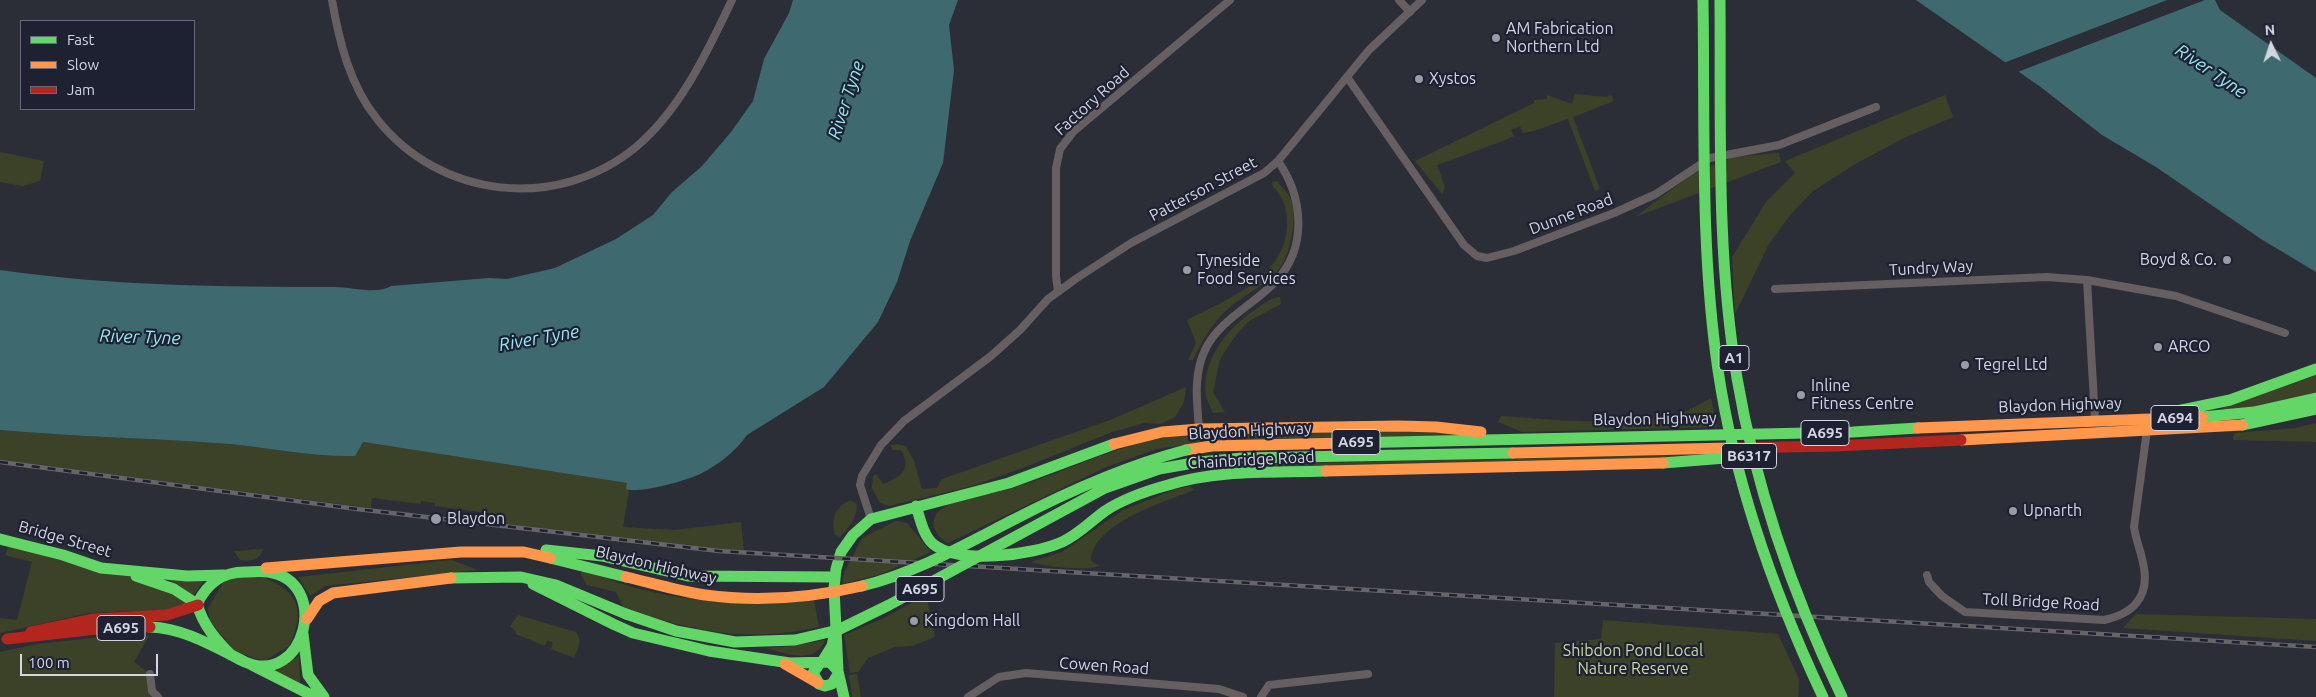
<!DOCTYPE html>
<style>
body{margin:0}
#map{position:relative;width:2316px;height:697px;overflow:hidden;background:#2c2e37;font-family:Ubuntu,sans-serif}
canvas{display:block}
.legend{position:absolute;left:20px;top:20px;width:175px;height:90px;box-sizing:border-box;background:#1d2132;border:1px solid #666978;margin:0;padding:6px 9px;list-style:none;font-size:15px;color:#d3d6e2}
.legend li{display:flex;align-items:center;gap:10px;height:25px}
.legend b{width:25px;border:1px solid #666978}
.north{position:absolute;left:2246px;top:20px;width:50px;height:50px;-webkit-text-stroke:4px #1d2132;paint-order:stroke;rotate:356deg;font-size:14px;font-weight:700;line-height:20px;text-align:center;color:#d3d6e2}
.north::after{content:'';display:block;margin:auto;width:18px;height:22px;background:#d3d6e2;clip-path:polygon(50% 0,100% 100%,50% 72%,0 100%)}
.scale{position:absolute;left:20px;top:654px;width:138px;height:22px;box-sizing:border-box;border:2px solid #d3d6e2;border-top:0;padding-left:6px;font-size:15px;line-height:18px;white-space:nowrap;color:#d3d6e2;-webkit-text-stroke:4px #1d2132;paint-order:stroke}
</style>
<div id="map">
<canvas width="2316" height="697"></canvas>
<ul class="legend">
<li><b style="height:6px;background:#63d668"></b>Fast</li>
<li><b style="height:6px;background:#ff974d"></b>Slow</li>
<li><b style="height:6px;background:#b3261e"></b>Jam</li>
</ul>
<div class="north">N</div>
<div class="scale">100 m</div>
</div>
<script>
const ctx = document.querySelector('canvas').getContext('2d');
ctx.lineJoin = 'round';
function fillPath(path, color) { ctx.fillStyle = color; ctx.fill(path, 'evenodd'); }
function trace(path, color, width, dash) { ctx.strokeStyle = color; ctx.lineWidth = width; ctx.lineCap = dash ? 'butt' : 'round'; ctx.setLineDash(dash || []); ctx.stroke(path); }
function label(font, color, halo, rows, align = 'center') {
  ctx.font = font + ' Ubuntu,sans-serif'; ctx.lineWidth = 4.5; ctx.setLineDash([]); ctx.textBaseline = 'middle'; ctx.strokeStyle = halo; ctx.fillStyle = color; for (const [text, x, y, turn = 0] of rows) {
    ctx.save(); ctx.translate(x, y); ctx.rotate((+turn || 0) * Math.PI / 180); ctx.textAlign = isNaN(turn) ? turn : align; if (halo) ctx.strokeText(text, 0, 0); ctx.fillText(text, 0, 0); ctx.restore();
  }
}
const green = new Path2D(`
 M1575,94L1606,97L1611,95L1614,101L1573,117L1600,189L1595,191L1568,119L1534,131L1523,133L1520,126L1511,130L1514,136L1503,141L1437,165L1445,187L1442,194L1415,161L1534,103V100L1547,99V95L1572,104Z
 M1945,95L1953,117L1906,137L1857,163L1813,191L1790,215L1769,244L1735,314L1732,257L1766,202L1795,173L1785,161Z
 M0,152L44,161L40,181L23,186L0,182Z
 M1779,153L1781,162L1635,217L1692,174L1733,157Z
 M1277,181C1281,186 1286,191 1289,196C1299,213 1291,251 1281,266C1270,283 1244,295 1230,307C1213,321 1202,341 1193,360H1188L1196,343L1187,320C1226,300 1287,277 1287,224C1287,208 1284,198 1273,187L1272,182Z
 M1280,297L1281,304L1249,321L1236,335L1220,359L1213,392L1225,412L1213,413C1211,408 1207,401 1206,395C1201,361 1227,329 1253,311C1262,305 1269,298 1280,297Z
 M2316,375V392C2299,396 2234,415 2222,408Z
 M1186,387L1184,402L1175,417L1161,424L1144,423L1112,432L1028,466L972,486L889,506L880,503L872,488L873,476L876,474L883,484C901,477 912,470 901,450H892L891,445L897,444L906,446L914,461L922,489L937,488L942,479L1110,420Z
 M1711,398L1717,427L1522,432L1498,422L1501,416C1554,420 1634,428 1684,412C1693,408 1702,403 1711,398Z
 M2316,423V442L2233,440L2234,433L2295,428Z
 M0,430C76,437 153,438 229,444C271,448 312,457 354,456L363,442L627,483L629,490L623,527L675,530L741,522L744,552L541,530L503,523V515L435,506V503L421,501V504L372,498L371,508L0,460Z
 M1353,432H1451L1463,435L1206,442L1156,449L1104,468L948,543C937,537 928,524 938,512C951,498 981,496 998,492C1058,477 1113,444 1175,436C1198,433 1221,434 1243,434C1280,433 1317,432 1353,432Z
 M1658,455L1722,456L1208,470V466L1486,458Z
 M1190,486L1194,490C1166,501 1091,524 1091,561L1100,566C1080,571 1051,567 1031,562L1062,552L1123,510L1176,489Z
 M850,500L857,504C857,519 849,527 840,537L835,535C831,518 835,508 850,500Z
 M896,521L907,523L931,552L881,574L842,584L844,573L862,538Z
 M11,541L124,573L198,605L184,616L132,611L89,613L0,633V618L17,620L32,562L5,555Z
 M263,549C260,560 250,562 240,560L234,551Z
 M451,560L478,570L325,586L310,596L298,577Z
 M582,570C599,575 615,582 632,587C691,603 754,607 814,600L819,627C742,643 696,632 623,607L616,592L587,585L581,575Z
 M259,576C297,589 307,608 289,646L266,660L256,659L234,650L210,621L208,608L223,583L231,578Z
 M167,579H205L193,596L179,585Z
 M926,595L935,637L912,646L895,647L868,658L858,672L850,673L844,635L884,618Z
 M2136,614L2316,619V641L2123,628Z
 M518,615L576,632C583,642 578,648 574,658L551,649L553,643L547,640L545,646L516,634V632L510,626Z
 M1603,620L1778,634L1799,679L1798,697H1554L1555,643L1601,639Z
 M119,635L149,636L134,662L150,674L158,697H0V652L37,644Z
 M825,640C815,666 784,653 765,648L792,646Z
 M299,656L300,683L274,671Z
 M857,674L861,697H852L849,675Z`);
const water = new Path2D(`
 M793,0H958L949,25L954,70L943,163L910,241L897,282L878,322L824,387L747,435C737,450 718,465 702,473C689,480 640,494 626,489L627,483L363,442L355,456C312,457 271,448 229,444C153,438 76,437 0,430V270C111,286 223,287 335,287C352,287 377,295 391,286L489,278L507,279L555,268L616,239L653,215L672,192L702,166L731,132L753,101L764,59L789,13Z
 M1916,0H2215L2220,10L2316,78V272L2261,239L2156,167L2102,135L2042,88Z`);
const pier = new Path2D(`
 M2167,0H2205L2015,73L2001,64Z`);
const street = new Path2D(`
 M332,0C339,41 350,86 377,119C440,199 557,212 636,147C681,109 707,52 732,0
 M1399,0L1410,12
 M1347,77L1464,245L1477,256L1487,258L1514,251L1614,213L1656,194L1710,158L1779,145L1876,107
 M1775,289L2047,277L2087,280
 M1058,292L1056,276V168L1060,149L1073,132L1230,0
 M2095,420L2087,280L2176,296L2285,333
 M1199,429C1197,402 1193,375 1205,350C1220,319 1254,305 1276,281C1308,247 1303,197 1278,161
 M871,519L860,485L862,476L881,445L904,421L991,356L1020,330L1048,299L1077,278L1131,243L1264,173L1278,161L1369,50L1422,0
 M1927,575L1929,582L1942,596L1965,612L2104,620C2132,614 2149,598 2144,568C2142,554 2136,541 2134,527L2147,430
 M150,674L152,691L158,697
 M968,697L999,677L1026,673L1219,689L1243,697
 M1261,697L1269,685L1368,674`);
const fast = new Path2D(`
 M2177,411L2230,400L2316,369
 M2202,417L2254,412L2316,398
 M2242,425L2316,409
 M1347,443L1853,432L1918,428
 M1199,462L1243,458L1513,453
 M1663,463L1763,455
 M916,506C920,518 923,535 933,544C959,565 1033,555 1062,542C1078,535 1091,521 1105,511C1123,499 1146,491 1168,485C1219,469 1273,473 1326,471
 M0,539L63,555L101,568L187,576L224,575
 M546,550L602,556L688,576L834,577
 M550,558L626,577
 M136,576L174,589L197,604
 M451,578L521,577L556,585L626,614
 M533,584L613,624
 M613,624L633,633L709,651L790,663L830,662L838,671L844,697
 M150,627C184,628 215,647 245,662C305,688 332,581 268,572C260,571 252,572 245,572C221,572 207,584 197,604C203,625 216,640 231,655
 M303,634L308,675L324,697
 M822,662L832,646L835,632
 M820,663L813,673L819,684L825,686L832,684L838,674
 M252,665L315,697
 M838,671L834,588L836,569L841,552L853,535L871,519L1009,483L1114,444`);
const slow = new Path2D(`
 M1400,426L1436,427L1481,432
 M1918,428L2202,417
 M1961,440L2242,425
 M1114,444L1162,432L1199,429L1400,426
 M1186,450L1212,446L1347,443
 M1513,453L1730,448
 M1326,471L1663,463
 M266,568L461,552H524L550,558
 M307,619L319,601L333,593L451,578
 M785,664L818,683`);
const jam = new Path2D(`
 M1730,448L1835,446L1961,440
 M31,632L94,619L167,615L198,605
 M7,639L115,627H150`);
const rail = new Path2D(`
 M0,462L357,509L719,551L2316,647`);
const fastBridge = new Path2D(`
 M1703,0C1705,123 1700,248 1718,370C1735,485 1774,593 1823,697
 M1720,0C1721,126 1716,253 1737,378C1756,490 1793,595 1842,697
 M862,586C915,573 964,545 1013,520C1069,491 1125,466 1186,450
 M626,614L676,631L735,642L795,640L838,630L889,605L1105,488L1159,469L1199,462`);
const slowBridge = new Path2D(`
 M626,577C652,583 678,591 705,595C757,602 811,598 862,586`);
const markers = [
 [1496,38,5,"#999ba6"],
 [1419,79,5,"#999ba6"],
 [2227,260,5,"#999ba6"],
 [1187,270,5,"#999ba6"],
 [2158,347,5,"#999ba6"],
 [1965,365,5,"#999ba6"],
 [1801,395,5,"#999ba6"],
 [2013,511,5,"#999ba6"],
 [436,519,6,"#999ba6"],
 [914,621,5,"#999ba6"]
];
const shields = [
 [1734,358,30],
 [2175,418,48],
 [1825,433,48],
 [1356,442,48],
 [1749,456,55],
 [920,589,48],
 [121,628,48]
];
const shieldNames = [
 ["A1",1734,358],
 ["A694",2175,418],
 ["A695",1825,433],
 ["A695",1356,442],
 ["B6317",1749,456],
 ["A695",920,589],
 ["A695",121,628]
];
const poiNames = [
 ["AM Fabrication",1506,29],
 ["Northern Ltd",1506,47],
 ["Xystos",1429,79],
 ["Boyd & Co.",2217,260,"right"],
 ["Tyneside",1197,261],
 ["Food Services",1197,279],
 ["ARCO",2168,347],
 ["Tegrel Ltd",1975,365],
 ["Inline",1811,386],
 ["Fitness Centre",1811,404],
 ["Upnarth",2023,511],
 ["Blaydon",447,519],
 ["Kingdom Hall",924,621]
];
const streetNames = [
 ["Factory Road",1092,101,-42],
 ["Patterson Street",1203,189,-28],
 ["Dunne Road",1571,214,-21],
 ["Tundry Way",1931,268,-3],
 ["Blaydon Highway",2060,405,-2],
 ["Blaydon Highway",1655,419,-1],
 ["Blaydon Highway",1250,431,-3],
 ["Chainbridge Road",1251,460,-3],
 ["Bridge Street",65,539,16],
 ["Blaydon Highway",656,565,13],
 ["Toll Bridge Road",2041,602,3],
 ["Cowen Road",1104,666,4]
];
const parkNames = [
 ["Shibdon Pond Local",1633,651],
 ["Nature Reserve",1633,669]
];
const waterNames = [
 ["River Tyne",2211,71,34],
 ["River Tyne",846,100,-72],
 ["River Tyne",140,337,2],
 ["River Tyne",539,338,-10]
];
fillPath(green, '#3c4228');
fillPath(water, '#3e696f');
fillPath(pier, '#2c2e37');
trace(street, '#655f62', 8);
trace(fast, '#63d668', 11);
trace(slow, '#ff974d', 11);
trace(jam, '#b3261e', 11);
trace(rail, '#686569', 4.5);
trace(rail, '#1d2132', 2.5, [8]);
trace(fastBridge, '#63d668', 11);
trace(slowBridge, '#ff974d', 11);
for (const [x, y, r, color] of markers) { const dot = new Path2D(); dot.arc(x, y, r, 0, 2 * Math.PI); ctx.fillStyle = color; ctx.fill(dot); trace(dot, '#1d2132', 2); }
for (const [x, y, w] of shields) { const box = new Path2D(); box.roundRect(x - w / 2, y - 12.5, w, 25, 4); ctx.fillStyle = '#1d2132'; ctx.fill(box); trace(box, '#d3d6e2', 1); }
label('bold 15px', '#d3d6e2', null, shieldNames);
label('16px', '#d3d6e2', '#1d2132', poiNames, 'left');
label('16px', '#d3d6e2', '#1d2132', streetNames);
label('16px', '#c9d89c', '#1d2132', parkNames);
label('italic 18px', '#96e8f3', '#1d2132', waterNames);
</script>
